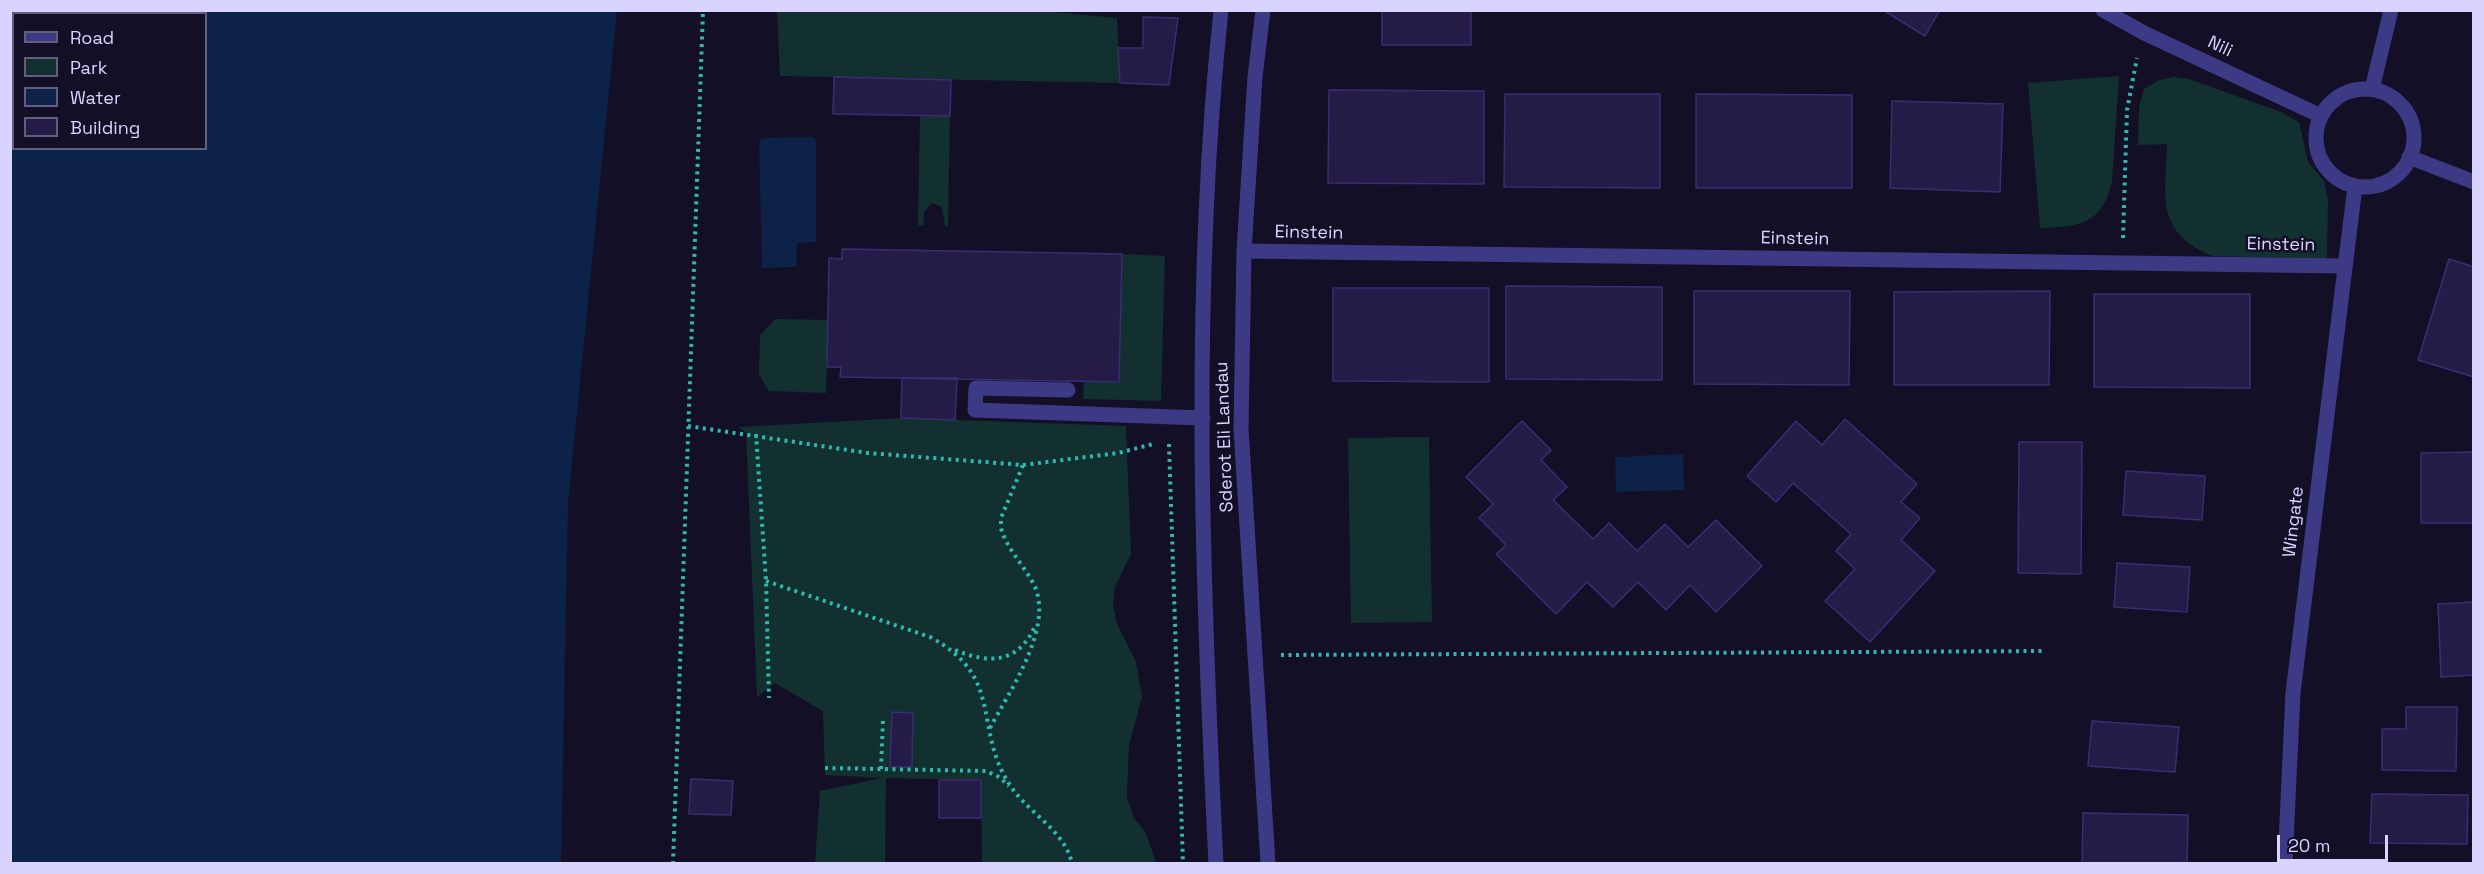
<!DOCTYPE html>
<style>
body{margin:0}
#map{position:relative;width:2484px;height:874px;overflow:hidden;background:#130f26;font-family:"Space Grotesk",sans-serif}
canvas{display:block}
.frame{position:absolute;inset:0;border:12px solid #d9d4ff;pointer-events:none}
.legend{position:absolute;left:12px;top:12px;width:195px;height:138px;box-sizing:border-box;background:#130f26;border:2px solid #625e7d;margin:0;padding:8px 10px;list-style:none;font-size:18px;color:#d9d4ff}
.legend li{display:flex;align-items:center;gap:12px;height:30px}
.legend b{width:30px;border:2px solid #625e7d}
.scale{position:absolute;left:2277px;top:835px;width:111px;height:27px;box-sizing:border-box;border:3px solid #d9d4ff;border-top:0;padding-left:8px;font-size:18px;line-height:21px;white-space:nowrap;color:#d9d4ff;-webkit-text-stroke:4px #130f26;paint-order:stroke}
</style>
<div id="map">
<canvas width="2484" height="874"></canvas>
<div class="frame"></div>
<ul class="legend">
<li><b style="height:8px;background:#3d3a85"></b>Road</li>
<li><b style="height:16px;background:#12302f"></b>Park</li>
<li><b style="height:16px;background:#0c2248"></b>Water</li>
<li><b style="height:16px;background:#241b47"></b>Building</li>
</ul>
<div class="scale">20 m</div>
</div>
<script>
const ctx = document.querySelector('canvas').getContext('2d');
ctx.lineJoin = 'round';
function fillPath(path, color) { ctx.fillStyle = color; ctx.fill(path, 'evenodd'); }
function trace(path, color, width, dash) { ctx.strokeStyle = color; ctx.lineWidth = width; ctx.lineCap = dash ? 'butt' : 'round'; ctx.setLineDash(dash || []); ctx.stroke(path); }
function label(font, color, halo, rows, align = 'center') {
  ctx.font = font + ' "Space Grotesk",sans-serif'; ctx.lineWidth = 5; ctx.setLineDash([]); ctx.textBaseline = 'middle'; ctx.strokeStyle = halo; ctx.fillStyle = color; for (const [text, x, y, turn = 0] of rows) {
    ctx.save(); ctx.translate(x, y); ctx.rotate((+turn || 0) * Math.PI / 180); ctx.textAlign = isNaN(turn) ? turn : align; if (halo) ctx.strokeText(text, 0, 0); ctx.fillText(text, 0, 0); ctx.restore();
  }
}
const green = new Path2D(`
 M1032,10L1117,18L1120,83L780,76L777,11Z
 M2119,76L2112,182C2102,225 2078,227 2040,228L2028,83Z
 M2174,77L2189,79L2281,112L2299,122L2308,162L2324,181L2328,201L2327,259L2212,256C2154,231 2166,197 2167,144L2138,145L2139,106L2144,89L2159,80Z
 M920,115L950,116L948,226H945L942,207L932,203L924,212L923,226L918,225Z
 M1122,254L1165,256L1161,401L1083,399L1084,381Z
 M775,319L828,320L826,393L769,391L759,374L760,335Z
 M901,418L1126,426L1131,554L1115,587L1113,605L1117,624L1136,662L1142,697L1129,745L1127,797L1134,818L1146,833L1156,863H982L981,780L886,778L885,863H815L820,791L882,778L825,775L823,711L775,683L757,697L746,433L739,427Z
 M1429,437L1432,622L1351,623L1348,438Z`);
const water = new Path2D(`
 M10,11H617L568,504L561,863H11ZM14,14H206V148H14Z
 M813,137L816,140V242L797,243L796,267L762,268L759,142L762,138Z
 M1683,454L1684,490L1616,492L1615,457Z`);
const building = new Path2D(`
 M1382,10H1471V45H1382Z
 M1883,10H1940L1925,36Z
 M1143,17L1178,18L1169,85L1120,83L1118,48H1143Z
 M834,77L951,80L950,116L833,114Z
 M1329,90L1484,91V184L1328,183Z
 M1505,94H1660V188L1504,187Z
 M1696,94L1852,95V188H1696Z
 M1892,101L2003,104L2000,192L1890,188Z
 M842,249L1122,254L1119,382L840,377L841,367H827L829,258L842,259Z
 M2449,259L2474,267V377L2418,360Z
 M1506,286L1662,287V380L1506,379Z
 M1333,288H1489V382L1333,381Z
 M1694,291H1850L1849,385L1694,384Z
 M2050,291L2049,385H1894V292Z
 M2094,294H2250V388L2094,387Z
 M902,378H957L955,420L901,418Z
 M1845,419L1917,484L1901,502L1920,518L1901,540L1935,571L1870,642L1825,601L1855,569L1836,551L1851,534L1793,483L1776,502L1747,476L1796,421L1822,445Z
 M1522,421L1551,450L1541,460L1567,487L1553,500L1593,539L1609,523L1637,551L1665,524L1688,547L1716,520L1762,566L1716,612L1690,585L1666,610L1638,582L1613,607L1587,582L1556,614L1496,554L1506,545L1479,518L1493,504L1466,477Z
 M2019,442H2082L2081,574L2018,573Z
 M2474,452V523H2421V453Z
 M2126,471L2205,476L2202,520L2123,515Z
 M2117,563L2190,567L2187,612L2114,607Z
 M2474,602V675L2441,677L2438,604Z
 M2406,707H2457L2456,771L2382,770V729H2406Z
 M892,712L913,713L912,767H890Z
 M2092,721L2179,727L2175,772L2088,766Z
 M691,779L733,781L731,815L689,814Z
 M939,780H981V818H939Z
 M2372,794L2468,795L2467,844L2370,843Z
 M2083,813L2188,815L2187,864H2082Z`);
const path = new Path2D(`
 M2123,238L2127,110L2137,58
 M688,426L868,453L1023,465L1118,453L1153,444
 M756,434L766,581L769,698
 M1169,444L1183,864
 M766,581L930,637C1007,678 971,730 1012,788C1030,814 1066,832 1072,864
 M955,650C989,664 1018,664 1035,626
 M1281,655L2044,651
 M990,728C1009,692 1053,629 1035,587C1025,566 1007,550 1001,528V518L1023,465
 M825,768L986,771L999,777L1009,786
 M881,769L883,720
 M673,864L703,10`);
const service = new Path2D(`
 M1068,390L976,388L975,410L1203,418`);
const pedestrian = new Path2D(`
 M1244,251L2344,266`);
const minor = new Path2D(`
 M2103,10L2144,33L2321,116
 M2409,157L2474,182`);
const tertiary = new Path2D(`
 M1263,10L1255,77L1244,251L1241,429L1268,864
 M2372,89L2391,10
 M2316 138a49 49 0 1 1 98 0a49 49 0 1 1-98 0Z
 M1216,864C1202,580 1191,294 1221,10
 M2285,864L2293,693L2355,186`);
const streetNames = [
 ["Nili",2220,47,25],
 ["Einstein",1309,233,1],
 ["Einstein",1795,239,1],
 ["Einstein",2281,245,1],
 ["Sderot Eli Landau",1225,437,-92],
 ["Wingate",2294,522,-83]
];
fillPath(green, '#12302f');
fillPath(water, '#0c2248');
fillPath(building, '#241b47');
trace(building, '#3b2d73', 1.5);
trace(path, '#2fb8b0', 4, [3, 4.5]);
trace(service, '#3d3a85', 15);
trace(pedestrian, '#3d3a85', 15);
trace(minor, '#3d3a85', 15);
trace(tertiary, '#3d3a85', 15);
label('18px', '#d9d4ff', '#130f26', streetNames);
</script>
